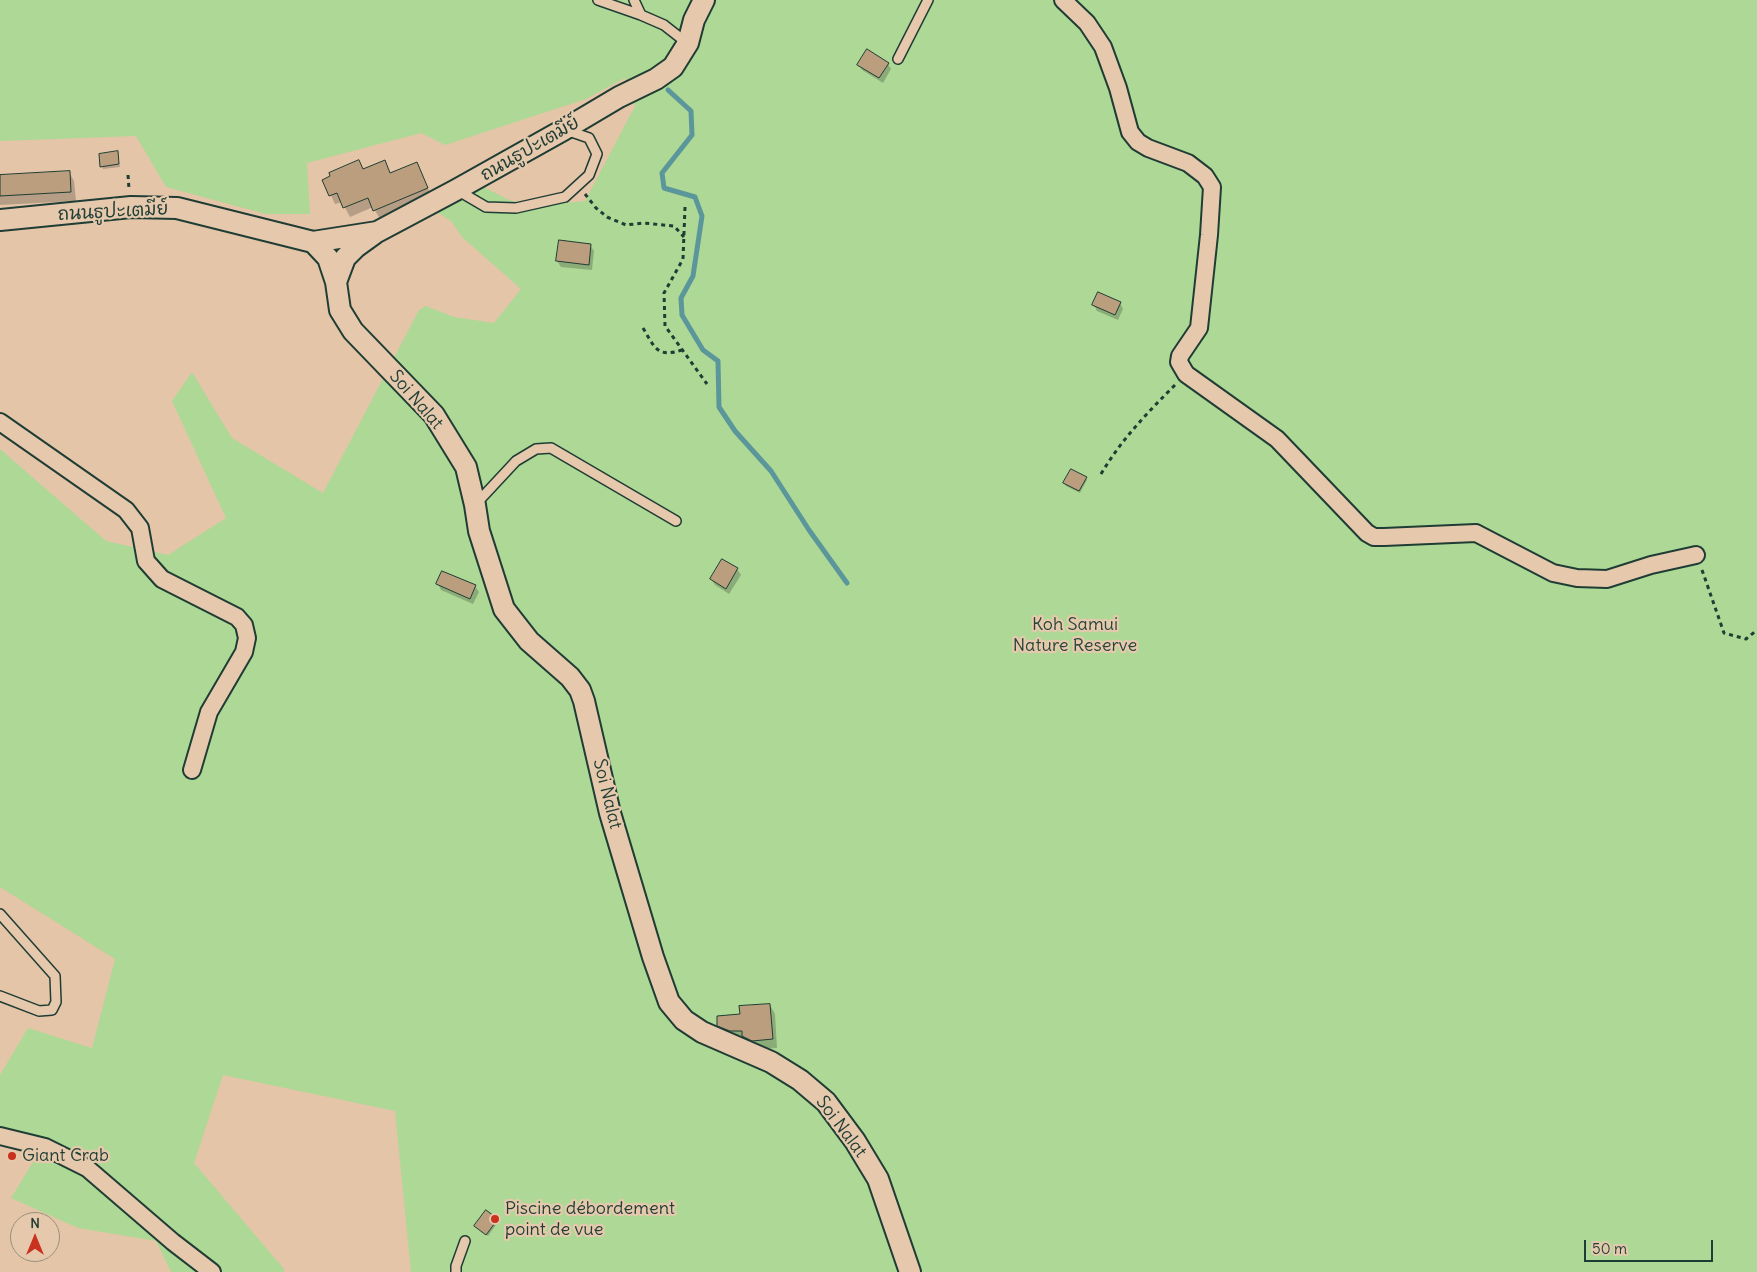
<!DOCTYPE html>
<meta charset="utf-8">
<style>
body{margin:0}
#map{position:relative;width:1757px;height:1272px;overflow:hidden;background:#e4c5a7;font-family:Delius,sans-serif}
canvas{display:block}
.north{position:absolute;left:10px;top:1212px;width:50px;height:50px;box-sizing:border-box;background:#e6c9ad;border:1px solid #96917d;border-radius:50%;rotate:0deg;font-size:14px;font-weight:700;line-height:20px;text-align:center;color:#1f3d34}
.north::after{content:'';display:block;margin:auto;width:18px;height:22px;background:#c8321e;clip-path:polygon(50% 0,100% 100%,50% 72%,0 100%)}
.scale{position:absolute;left:1584px;top:1240px;width:129px;height:22px;box-sizing:border-box;border:2px solid #1f3d34;border-top:0;padding-left:6px;font-size:15px;line-height:18px;white-space:nowrap;color:#1f3d34;-webkit-text-stroke:4px #e6c9ad;paint-order:stroke}
</style>
<div id="map">
<canvas width="1757" height="1272"></canvas>
<div class="north">N</div>
<div class="scale">50 m</div>
</div>
<script>
const ctx = document.querySelector('canvas').getContext('2d');
ctx.lineJoin = 'round';
function fillPath(path, color) { ctx.fillStyle = color; ctx.fill(path, 'evenodd'); }
function trace(path, color, width, dash) { ctx.strokeStyle = color; ctx.lineWidth = width; ctx.lineCap = dash ? 'butt' : 'round'; ctx.setLineDash(dash || []); ctx.stroke(path); }
function label(font, color, halo, rows, align = 'center') {
  ctx.font = font + ' Delius,"Playpen Sans Thai",sans-serif'; ctx.lineWidth = 4.5; ctx.setLineDash([]); ctx.textBaseline = 'middle'; ctx.strokeStyle = halo; ctx.fillStyle = color; for (const [text, x, y, turn = 0] of rows) {
    ctx.save(); ctx.translate(x, y); ctx.rotate((+turn || 0) * Math.PI / 180); ctx.textAlign = isNaN(turn) ? turn : align; if (halo) ctx.strokeText(text, 0, 0); ctx.fillText(text, 0, 0); ctx.restore();
  }
}
const green = new Path2D(`
 M0,0H1757V1272H411L395,1111L223,1075L194,1163L284,1269V1272H171L156,1241L78,1228L11,1198L41,1149L0,1129V1075L28,1028L92,1048L115,959L0,887V449L106,541L168,555L226,518L172,401L192,372L232,438L323,493L419,310L426,306L454,317L494,323L521,289L462,237L451,221L435,211L474,182L509,200L535,206L585,201L635,106L625,78L586,99L445,145L421,133L307,163L310,214H266L166,187L136,136L0,141Z`);
const shadow = new Path2D(`
 M888,64L891,69L883,83L862,70L859,65Z
 M117,153L120,167L103,169L102,166Z
 M384,162L391,174L416,163L432,197L380,219L373,207L350,217L342,202L335,204L324,180L363,170Z
 M69,172L74,181L76,201L0,205V176Z
 M590,245L594,251L592,270L561,267L557,261Z
 M1120,303L1123,309L1118,320L1097,311L1094,305Z
 M1086,478L1087,480L1080,493L1066,486L1064,483Z
 M737,569L741,575L729,594L715,585L711,579Z
 M438,584L475,586L479,592L473,604L441,590Z
 M770,1005L775,1014L777,1048L757,1049L749,1045L745,1039L736,1040L724,1035L719,1025Z
 M497,1220L498,1222L488,1236L476,1226Z`);
const stream = new Path2D(`
 M668,90L691,111L692,135L662,173L664,188L695,197L702,216L693,276L681,298L682,315L703,350L718,361L719,407L735,431L771,471L809,530L847,583`);
const building = new Path2D(`
 M867,49L889,63L879,78L857,65Z
 M118,151L119,164L100,167L99,154Z
 M359,160L363,169L385,160L390,173L417,162L428,188L373,211L368,198L343,208L337,193L329,196L322,180L330,176L329,173Z
 M70,171L71,192L0,196V175Z
 M559,240L591,244L589,265L556,261Z
 M1098,292L1121,302L1115,315L1092,305Z
 M1071,469L1087,477L1079,491L1063,483Z
 M722,559L738,568L726,589L710,579Z
 M442,571L476,585L470,599L436,584Z
 M770,1004L773,1039L752,1041L742,1036V1031H730L717,1026V1016L740,1014L739,1006Z
 M486,1210L498,1219L486,1235L474,1226Z`);
const path = new Path2D(`
 M128,175L129,189
 M585,194L596,208L607,217L626,225L643,223L674,226L684,237
 M685,207L683,259L664,293L665,326L707,384
 M643,328C655,348 657,358 682,350
 M1101,474C1121,440 1147,413 1175,385
 M1702,570L1724,633L1746,639L1757,630`);
const service = new Path2D(`
 M598,0L641,15L664,25L687,43
 M634,0L641,15
 M898,59L928,0
 M457,190L486,207L516,208L565,197L589,175L597,154L589,138L566,130
 M475,505L516,461L536,449L551,448L676,521
 M0,914L55,976L56,1002L52,1010L39,1011L0,996
 M456,1272V1266L465,1241`);
const minor = new Path2D(`
 M1063,0L1087,23L1103,47L1118,88L1130,132L1138,142L1148,148L1188,163L1205,176L1212,187L1209,235L1199,328L1180,356L1179,362L1186,374L1277,439L1367,533L1374,537H1384L1476,533L1553,573L1577,578L1607,579L1651,565L1696,555
 M0,422L126,510L140,528L146,561L162,579L237,617L244,625L247,638L244,652L209,712L192,770
 M0,1136L45,1147L87,1168L173,1242L212,1272`);
const tertiary = new Path2D(`
 M0,220L131,207L177,208L313,242L377,232L456,190L565,129L619,97L656,79L673,67L688,43L694,20L704,0
 M313,242L328,258L336,282L340,310L353,331L434,415L466,467L475,505L479,531L504,609L529,641L570,677L580,690L584,701L610,813L653,957L669,1002L684,1020L702,1032L771,1062L800,1080L826,1102L855,1141L878,1179L910,1272
 M336,282L345,258L356,247L374,234`);
const markers = [
 [12,1156,5,"#c8321e"],
 [495,1219,5,"#c8321e"]
];
const streetNames = [
 ["ถนนธูปะเตมีย์",530,149,-30],
 ["ถนนธูปะเตมีย์",113,212,-3],
 ["Soi Nalat",416,400,49],
 ["Soi Nalat",607,794,76],
 ["Soi Nalat",841,1127,53]
];
const parkNames = [
 ["Koh Samui",1075,625],
 ["Nature Reserve",1075,646]
];
const poiNames = [
 ["Giant Crab",22,1156],
 ["Piscine débordement",505,1209],
 ["point de vue",505,1230]
];
fillPath(green, '#aed896');
fillPath(shadow, '#0003');
trace(stream, '#5b969b', 5);
fillPath(building, '#bb9e7e');
trace(building, '#1f3d34', 1);
trace(service, '#1f3d34', 12);
trace(minor, '#1f3d34', 20);
trace(tertiary, '#1f3d34', 24);
trace(path, '#1f3d34', 3, [4, 4]);
trace(service, '#e6c9ad', 9);
trace(minor, '#e6c9ad', 16);
trace(tertiary, '#e6c9ad', 20);
for (const [x, y, r, color] of markers) { const dot = new Path2D(); dot.arc(x, y, r, 0, 2 * Math.PI); ctx.fillStyle = color; ctx.fill(dot); trace(dot, '#e6c9ad', 2); }
label('18px', '#1f3d34', '#e6c9ad', streetNames);
label('18px', '#264539', '#e6c9ad', parkNames);
label('18px', '#1f3d34', '#e6c9ad', poiNames, 'left');
</script>
